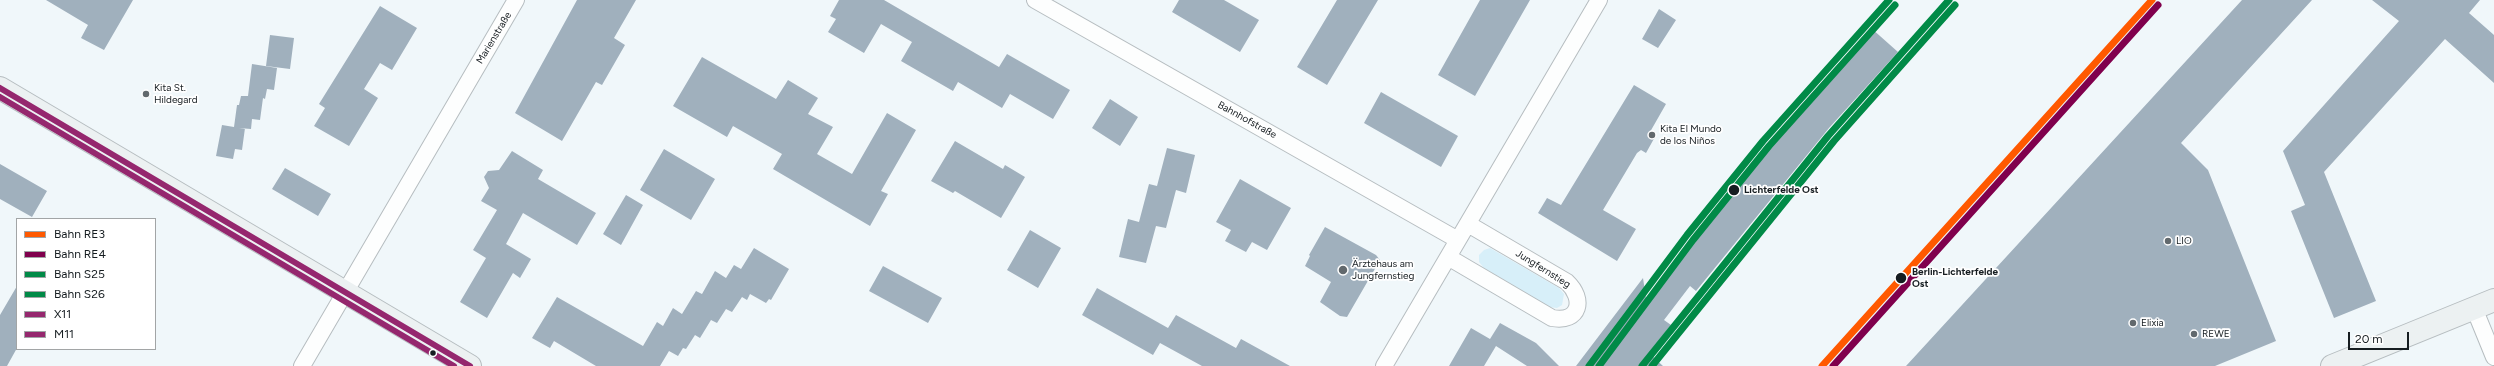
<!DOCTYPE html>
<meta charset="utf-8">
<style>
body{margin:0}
#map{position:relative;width:2494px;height:366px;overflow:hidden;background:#f0f7fa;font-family:Figtree,sans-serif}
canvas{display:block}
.legend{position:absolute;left:16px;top:218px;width:140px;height:132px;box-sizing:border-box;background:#fff;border:1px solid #a2a5a6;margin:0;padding:5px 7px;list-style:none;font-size:12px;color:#161d21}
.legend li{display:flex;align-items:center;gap:8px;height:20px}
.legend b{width:20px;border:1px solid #a2a5a6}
.scale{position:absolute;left:2348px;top:332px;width:61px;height:18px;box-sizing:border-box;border:2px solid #161d21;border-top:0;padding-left:5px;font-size:12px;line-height:14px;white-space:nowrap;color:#161d21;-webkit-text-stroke:3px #fff;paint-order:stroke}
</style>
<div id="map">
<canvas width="2494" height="366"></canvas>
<ul class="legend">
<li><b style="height:5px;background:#ff5900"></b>Bahn RE3</li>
<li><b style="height:5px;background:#80004d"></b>Bahn RE4</li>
<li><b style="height:5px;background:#018a47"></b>Bahn S25</li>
<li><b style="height:5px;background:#018a47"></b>Bahn S26</li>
<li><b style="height:5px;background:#95276e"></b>X11</li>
<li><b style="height:5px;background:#95276e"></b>M11</li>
</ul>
<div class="scale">20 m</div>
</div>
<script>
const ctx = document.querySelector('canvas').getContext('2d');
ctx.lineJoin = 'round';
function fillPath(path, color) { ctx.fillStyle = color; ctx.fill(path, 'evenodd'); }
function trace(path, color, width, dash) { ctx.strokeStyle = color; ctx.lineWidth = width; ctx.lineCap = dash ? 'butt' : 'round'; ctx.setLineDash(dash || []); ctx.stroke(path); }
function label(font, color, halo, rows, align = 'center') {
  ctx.font = font + ' Figtree,sans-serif'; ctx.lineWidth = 3.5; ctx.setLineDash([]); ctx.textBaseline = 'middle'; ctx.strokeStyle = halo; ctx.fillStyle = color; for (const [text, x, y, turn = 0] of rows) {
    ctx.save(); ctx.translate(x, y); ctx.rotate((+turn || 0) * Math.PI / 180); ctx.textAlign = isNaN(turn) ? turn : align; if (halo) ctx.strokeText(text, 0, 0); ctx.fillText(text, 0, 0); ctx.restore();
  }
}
const green = new Path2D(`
 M1490,248L1559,288L1564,294L1562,305L1557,308L1549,307L1484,268L1479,262V255L1484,250Z`);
const building = new Path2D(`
 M46,0H133L104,50L81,38L88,25Z
 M577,0H636L614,38L625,45L602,85L596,82L562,141L515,113Z
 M839,0H884L999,67L1007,54L1070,90L1053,119L1010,94L1002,108L958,82L953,91L901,61L912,42L881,24L864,53L828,32L836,19L830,16Z
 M1179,0H1224L1259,20L1240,52L1172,12Z
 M1337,0H1378L1327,85L1297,67Z
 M1480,0H1530L1475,96L1438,75Z
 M2242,0H2312L2181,143L2208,170L2276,341L2215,366H1906Z
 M2372,0H2480L2469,13L2494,35V83L2445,39L2324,172L2376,301L2334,318L2291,211L2305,205L2283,151L2399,21Z
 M380,6L417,28L392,70L380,63L364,89L378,98L349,146L314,126L325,108L319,104Z
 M1659,9L1676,20L1658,48L1642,39Z
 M1871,28L1898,52L1829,128L1696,291L1690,286L1664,320L1671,325L1649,353L1663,366H1576L1643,278L1646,298L1800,106Z
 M270,35L294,38L290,69L266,66Z
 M702,57L776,99L788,80L818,98L808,114L833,127L817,154L852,174L887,113L916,130L881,191L888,194L870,226L773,169L782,154L733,126L727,137L673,106Z
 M252,64L277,68L274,90L267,89L265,99L263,98L260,120L252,119L251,129L239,128H245L242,150L235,149L233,159L216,156L222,125L234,127L237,105H239L241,96H248Z
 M1634,85L1666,104L1650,132L1656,135L1646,153L1641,150L1637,153L1603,210L1636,229L1617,261L1538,213L1547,198L1561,205Z
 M1381,92L1458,136L1441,167L1364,123Z
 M1110,99L1138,117L1120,146L1092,128Z
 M955,141L1003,169L1005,165L1025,177L1001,218L955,191L953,193L931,181Z
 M1167,148L1195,155L1186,193L1176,190L1166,228L1156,226L1146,263L1119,257L1128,219L1139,222L1149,184L1157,186Z
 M664,149L715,179L691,220L640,190Z
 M512,151L543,170L538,179L596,213L577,245L523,213L506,244L531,259L520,278L513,273L487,318L460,302L486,258L473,250L497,210L481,201L489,188L484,177L488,171L499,170Z
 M0,164L47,191L32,217L0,199Z
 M285,168L331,194L318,216L272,189Z
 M1240,179L1291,208L1267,250L1252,242L1246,252L1225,241L1231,230L1216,222Z
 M626,195L643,205L621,245L603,234Z
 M1325,227L1376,255L1380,260L1347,317L1340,316L1320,302L1331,282L1305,266L1310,256L1309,255Z
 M1030,230L1061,248L1038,288L1007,270Z
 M754,248L789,269L771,300L769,299L766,303L750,294L747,300L742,297L732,312L726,309L717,323L711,320L700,338L695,335L686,349L683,348L678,356L669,351L660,366H596L554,341L550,348L532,338L557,297L643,346L657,322L663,326L673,308L682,314L696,291L702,294L715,271L726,278L734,265L741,269Z
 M883,266L942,298L928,323L869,291Z
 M17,286V348L7,366H0V315Z
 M1097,288L1168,328L1176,315L1236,348L1241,339L1290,366H1202L1160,343L1153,355L1082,315Z
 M1500,323L1536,343L1559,366H1527L1496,346L1484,366H1449L1471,328L1490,339Z`);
const minor = new Path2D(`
 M1035,0L1458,240
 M1448,257L1552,318C1580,323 1585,299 1567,282L1468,224
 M2474,308L2494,357
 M302,366L516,0
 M1384,366L1599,0`);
const secondary = new Path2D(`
 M0,88L470,366
 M2332,366L2494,300`);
const bus1 = new Path2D(`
 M0,88L470,366`);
const bus2 = new Path2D(`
 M0,97L454,366`);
const rail1 = new Path2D(`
 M1822,366L2152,0`);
const rail2 = new Path2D(`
 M1833,366L2158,5`);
const rail3 = new Path2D(`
 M1589,366L1687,235L1763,141L1889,0
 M1642,366L1828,136L1949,0`);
const rail4 = new Path2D(`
 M1599,366L1693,240L1769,146L1895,5
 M1652,366L1834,141L1955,5`);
const markers = [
 [146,94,4,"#62696d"],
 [1652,135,4,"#62696d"],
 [1734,190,6,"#161d21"],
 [2168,241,4,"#62696d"],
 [1343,270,5,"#62696d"],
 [1901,278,6,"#161d21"],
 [2133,323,4,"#62696d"],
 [2194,334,4,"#62696d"],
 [433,353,3.5,"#161d21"]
];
const streetNames = [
 ["Marienstraße",494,38,-59],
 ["Bahnhofstraße",1247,120,29],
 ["Jungfernstieg",1543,269,32]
];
const poiNames = [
 ["Kita St.",154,88],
 ["Hildegard",154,100],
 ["Kita El Mundo",1660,129],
 ["de los Niños",1660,141],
 ["LIO",2176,241],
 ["Ärztehaus am",1352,264],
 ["Jungfernstieg",1352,276],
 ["Elixia",2141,323],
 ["REWE",2202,334]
];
const stopNames = [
 ["Lichterfelde Ost",1744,190],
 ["Berlin-Lichterfelde",1912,272],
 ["Ost",1912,284]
];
fillPath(green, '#d7eff9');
fillPath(building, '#a0b0bd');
trace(minor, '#b6bdc0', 18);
trace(secondary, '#b6bdc0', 24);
trace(minor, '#fdfefe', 16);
trace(secondary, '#ecf1f2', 22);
trace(bus1, '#95276e', 6);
trace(bus2, '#95276e', 6);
trace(rail1, '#ff5900', 7);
trace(rail2, '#80004d', 7);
trace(rail3, '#018a47', 7);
trace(rail4, '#018a47', 7);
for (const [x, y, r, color] of markers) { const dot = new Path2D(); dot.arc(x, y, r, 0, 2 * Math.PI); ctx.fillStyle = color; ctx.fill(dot); trace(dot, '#fff', 1.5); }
label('10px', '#161d21', '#fff', streetNames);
label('10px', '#161d21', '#fff', poiNames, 'left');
label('bold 10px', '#161d21', '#fff', stopNames, 'left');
</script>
